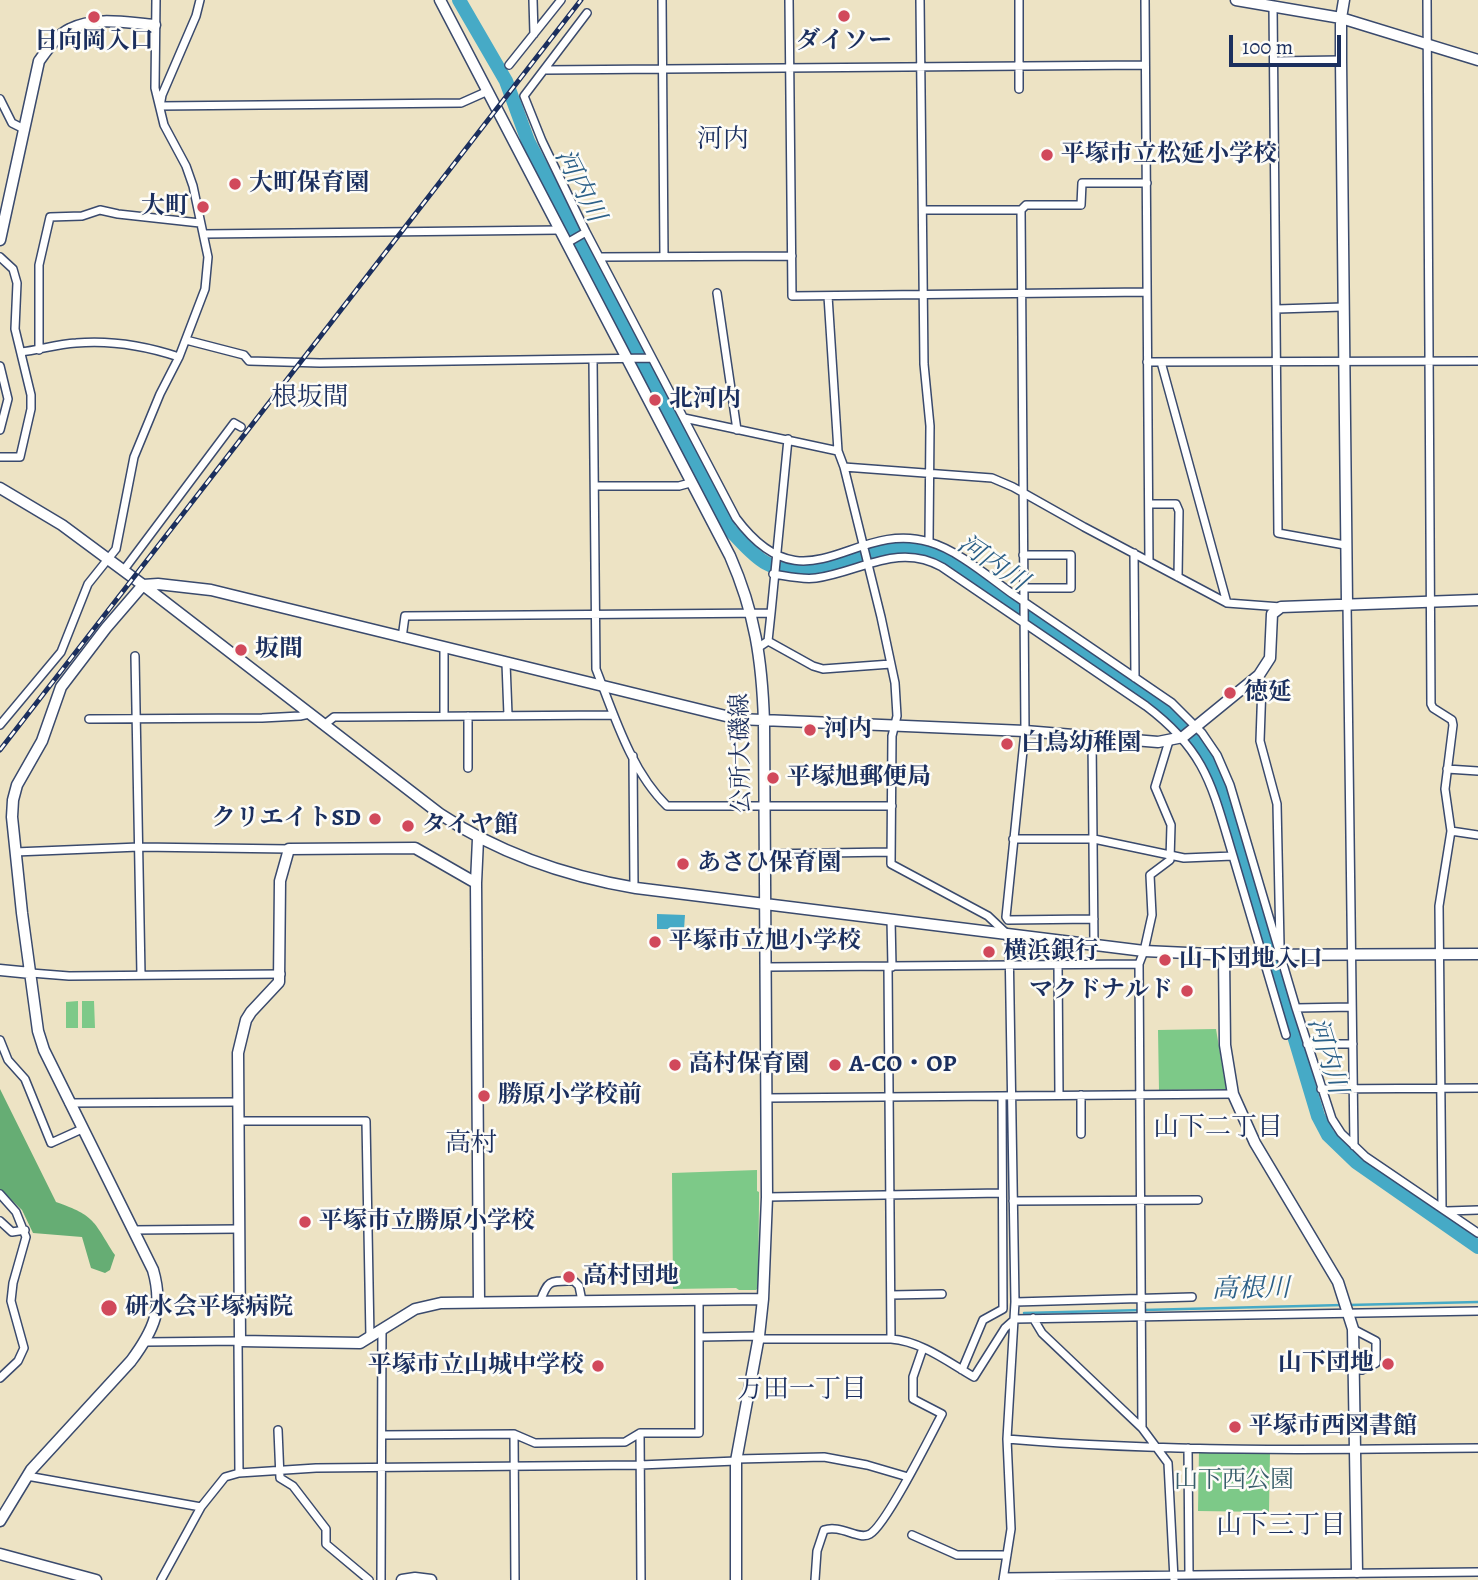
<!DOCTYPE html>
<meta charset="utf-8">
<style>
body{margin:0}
#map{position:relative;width:1478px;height:1580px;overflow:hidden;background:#ede3c4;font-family:Alegreya,serif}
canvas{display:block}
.scale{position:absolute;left:1229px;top:35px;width:112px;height:32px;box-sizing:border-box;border:4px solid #1b2f5e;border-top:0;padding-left:9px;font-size:21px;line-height:24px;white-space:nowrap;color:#1b2f5e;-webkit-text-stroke:5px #fdfcf7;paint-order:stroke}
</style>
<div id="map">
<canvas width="1478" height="1580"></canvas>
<div class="scale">100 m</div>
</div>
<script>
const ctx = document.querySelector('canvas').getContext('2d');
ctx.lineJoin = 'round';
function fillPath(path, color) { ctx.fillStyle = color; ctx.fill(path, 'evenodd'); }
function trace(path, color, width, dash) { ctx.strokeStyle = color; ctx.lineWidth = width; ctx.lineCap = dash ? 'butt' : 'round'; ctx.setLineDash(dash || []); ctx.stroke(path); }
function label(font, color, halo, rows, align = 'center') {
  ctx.font = font + ' Alegreya,"Noto Serif JP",serif'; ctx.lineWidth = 5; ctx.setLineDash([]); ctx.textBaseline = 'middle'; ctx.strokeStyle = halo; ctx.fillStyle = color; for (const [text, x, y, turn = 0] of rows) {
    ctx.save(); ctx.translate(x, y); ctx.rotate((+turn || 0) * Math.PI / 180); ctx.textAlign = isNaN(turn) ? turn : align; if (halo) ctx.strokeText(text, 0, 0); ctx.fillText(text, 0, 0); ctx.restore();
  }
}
const green = new Path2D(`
 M78,1001V1028H66V1002Z
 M82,1001H94L95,1028H82Z
 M1216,1029L1226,1089L1159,1090L1158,1030Z
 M757,1170V1191L759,1192V1203L758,1288L756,1290H739L736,1288L673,1289L672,1173Z
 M1199,1450L1270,1451L1269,1512L1198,1511Z`);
const forest = new Path2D(`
 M0,1089L56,1202C96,1216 93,1221 115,1255L110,1270L105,1273L91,1268L82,1237L33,1233L22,1210L0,1189Z`);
const water = new Path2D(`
 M657,914L685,915L684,929H657Z`);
const stream = new Path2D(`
 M1349,1305L1478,1302
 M1024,1313L1343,1305`);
const river = new Path2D(`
 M459,0L506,81L528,141L730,530C741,541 753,556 766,563C805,585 842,557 881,549C901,545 921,551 940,556L1165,711C1184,729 1201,747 1214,769L1318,1116L1328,1135L1356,1162L1478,1247`);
const street = new Path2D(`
 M200,0L196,16L162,95L160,106L461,103L488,91
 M533,0L534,34
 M662,0L664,256
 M789,0L792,296L1147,292
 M920,0L924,364L930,426L929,541
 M1019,0V89
 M1145,0L1149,561
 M1427,0L1431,704L1433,708L1452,720L1453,725L1445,789L1451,831L1439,906L1442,1208
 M1273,6L1278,533L1345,545
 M587,13L524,96L542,141L586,232L736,518C806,612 853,519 929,542C958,550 990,578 1014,595C1067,631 1119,667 1172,703L1202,733L1217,755L1230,785L1296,1008L1332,1119L1341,1133L1366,1157L1478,1233
 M1274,61L1341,60
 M509,65L561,0
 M544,70L1145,65
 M0,99L12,123L24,129
 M923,210H1021L1026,205H1081L1082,183H1147
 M1021,210L1025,731L1006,917L1008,920L1094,919
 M204,234L560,230
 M567,243L586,232
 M0,257L13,269L17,283L15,329L31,395V409L20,457H0
 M600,257L792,256
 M717,293L737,430
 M828,296L838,451L844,467L881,617L895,683L897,716L892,736L891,864L988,916L1007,934L1009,941L1015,1302L1007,1439L1011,1529L1003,1580
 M1277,309L1343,307
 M186,340L244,355L249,361L320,363L652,358
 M39,350V265L50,217L82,216L100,210L118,214L200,223
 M21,352C39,350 57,344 76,343C111,340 146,346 179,357
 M593,359L596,669C614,715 631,771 667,806H892
 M1147,362L1478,361
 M1161,362L1227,603
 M0,366L8,399L0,430
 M684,418L838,451
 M844,467L992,478L1013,487L1084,527L1227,603L1281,607
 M595,486H679L690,483
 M1149,504H1176L1179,511L1178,577
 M1134,553L1135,678
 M1023,555H1071V588H1023
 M123,571L234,423L241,427
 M773,574C787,576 802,580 816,578C860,572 898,542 942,567L1146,706C1207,752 1212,787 1233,856
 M1347,603L1354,1146
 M402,638L405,616L771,613L788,439
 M768,641L813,666L823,669L891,664
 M759,647L768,641L771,613
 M444,648V716
 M135,656L141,975
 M506,663L508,715
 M1259,675L1262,684L1260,741L1277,804L1280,945
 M468,716V768
 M89,719L262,718L300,716L309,714
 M0,725L61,652L88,584L116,549L134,457L160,394L179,357L205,289L208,257L193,186L186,166L164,125L155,88L156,0
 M324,725L334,717H345L613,715
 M1092,738L1094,945
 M633,756L634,888
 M1447,769L1478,771
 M1451,831L1478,835
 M1013,839H1094L1184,858L1233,856L1286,1035
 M15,852L139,847L289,849
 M764,854L890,852
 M891,919L892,967
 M1058,965L1059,1095
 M767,967L1139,964
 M31,973L69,976L281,974
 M1296,1008L1352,1007
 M0,1040L8,1060L25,1079L51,1143L82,1129
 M1307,1044H1353
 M1321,1089L1478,1088
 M1081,1095V1134
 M767,1098L1233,1094
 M69,1103L238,1102
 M238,1121H366L370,1338
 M0,1194L16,1212L26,1237L13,1283L11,1301L24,1348L18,1361L0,1378
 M767,1197L1002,1193
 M1013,1201L1198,1200
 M1447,1211L1478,1210
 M0,1221L12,1232L25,1230
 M133,1230L238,1229
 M891,1295L942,1294
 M540,1302C548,1279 550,1281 574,1281L579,1286L582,1301
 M1015,1302L1192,1297
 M1033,1318L1042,1333L1142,1428L1168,1463L1174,1579
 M1353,1329L1376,1341V1363L1362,1370H1355
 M699,1337L759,1336
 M759,1339H891L888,967
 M891,1339C921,1341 948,1362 974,1377L1005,1328L1015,1319L1478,1311
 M238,1341L239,1473
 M145,1342L240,1341
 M962,1370L983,1320L1003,1309L1002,1096
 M1142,1428L1139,964L1144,951L1152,915L1150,875L1170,860L1171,825L1155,787L1169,741
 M278,1430L280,1478L293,1486L326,1529V1544L369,1580
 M640,1433L641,1580
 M514,1434L515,1580
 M382,1435L514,1434L535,1443L625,1442L640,1433H699V1300
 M1007,1439C1163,1452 1321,1450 1478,1448
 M1188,1448L1189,1574
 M737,1459L824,1457L867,1465L908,1477
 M27,1476L201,1507
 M912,1535L957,1555H1007
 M1004,1577L1478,1572
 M161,1580L201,1507L225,1477L239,1473L316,1468L640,1465L736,1461
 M381,1580L382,1330
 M815,1580L817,1551L824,1530C841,1524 859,1541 870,1534C886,1525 931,1435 942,1414L913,1399V1377L923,1348`);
const secondary = new Path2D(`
 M440,0L730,556C755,613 762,660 764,722L767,1197L763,1299L759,1336L736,1461V1580
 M1236,0L1341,18L1478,60
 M1344,0L1341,18V60L1347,603
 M0,240L39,61C47,50 57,35 70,29C95,16 128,23 155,25
 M0,488L62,525L143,585L440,814C500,854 565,876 636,888L1144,951L1232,955L1478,954
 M478,839L476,883L479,1302
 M476,883L415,848L289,849L280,881L279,982L251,1012L246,1020L238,1053L240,1341L360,1343L415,1309L441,1303L763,1299
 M1224,955L1225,1045L1233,1094L1255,1143L1338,1282L1353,1329L1357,1572
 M0,970L31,973
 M0,1521L31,1470L131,1361C154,1330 164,1308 153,1270L44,1050L38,1031L22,913L12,817L13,800L17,785L42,741L61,687L106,628L143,585L158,584L211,590L738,719L1025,731L1158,742L1183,737L1259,675L1270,658L1272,614L1281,607L1478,600
 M0,1554L96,1580
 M402,1580L415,1578L431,1580`);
const rail = new Path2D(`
 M0,750L581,0`);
const markers = [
 [844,16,7,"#d1495b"],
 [94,17,7,"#d1495b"],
 [1047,155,7,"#d1495b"],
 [235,184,7,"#d1495b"],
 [203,207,7,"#d1495b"],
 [655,400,7,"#d1495b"],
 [241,650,7,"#d1495b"],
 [1230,693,7,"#d1495b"],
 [810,730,7,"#d1495b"],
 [1007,744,7,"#d1495b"],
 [773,778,7,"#d1495b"],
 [375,819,7,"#d1495b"],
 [408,826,7,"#d1495b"],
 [683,864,7,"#d1495b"],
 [655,942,7,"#d1495b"],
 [989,952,7,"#d1495b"],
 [1165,960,7,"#d1495b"],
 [1187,991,7,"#d1495b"],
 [675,1065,7,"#d1495b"],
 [835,1065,7,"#d1495b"],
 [484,1096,7,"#d1495b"],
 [305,1222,7,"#d1495b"],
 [569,1277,7,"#d1495b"],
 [109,1308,9,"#d1495b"],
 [1388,1364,7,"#d1495b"],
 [598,1366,7,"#d1495b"],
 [1235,1427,7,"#d1495b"]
];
const poiNames = [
 ["日向岡入口",94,42,"center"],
 ["ダイソー",844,42,"center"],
 ["平塚市立松延小学校",1061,155],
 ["大町保育園",249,184],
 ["大町",189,207,"right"],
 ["北河内",669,400],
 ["坂間",255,650],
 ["徳延",1244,693],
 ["河内",824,730],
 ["白鳥幼稚園",1021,744],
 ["平塚旭郵便局",787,778],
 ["クリエイトSD",361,819,"right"],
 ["タイヤ館",422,826],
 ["あさひ保育園",697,864],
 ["平塚市立旭小学校",669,942],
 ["横浜銀行",1003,952],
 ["山下団地入口",1179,960],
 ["マクドナルド",1173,991,"right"],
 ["高村保育園",689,1065],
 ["A-CO・OP",849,1065],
 ["勝原小学校前",498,1096],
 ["平塚市立勝原小学校",319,1222],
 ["高村団地",583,1277],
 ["研水会平塚病院",125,1308],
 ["山下団地",1374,1364,"right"],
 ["平塚市立山城中学校",584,1366,"right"],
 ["平塚市西図書館",1249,1427]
];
const streetNames = [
 ["公所大磯線",742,753,-91]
];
const parkNames = [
 ["山下西公園",1234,1481]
];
const neighbourhoodNames = [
 ["河内",723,141],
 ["根坂間",310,399],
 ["山下二丁目",1218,1129],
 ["高村",471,1145],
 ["万田一丁目",802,1391],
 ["山下三丁目",1281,1527]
];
const waterNames = [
 ["河内川",579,186,63],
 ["河内川",992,564,34],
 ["河内川",1326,1056,73],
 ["高根川",1251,1290,-1]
];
fillPath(green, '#7dc988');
fillPath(forest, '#66ad74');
fillPath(water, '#46aac6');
trace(stream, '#46aac6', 2.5);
trace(river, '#46aac6', 14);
trace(street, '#3a4a6d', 10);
trace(secondary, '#3a4a6d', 13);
trace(street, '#fff', 7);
trace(secondary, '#fff', 10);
trace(rail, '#1b2f5e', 5);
trace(rail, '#fdfcf7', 2.5, [8]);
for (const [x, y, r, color] of markers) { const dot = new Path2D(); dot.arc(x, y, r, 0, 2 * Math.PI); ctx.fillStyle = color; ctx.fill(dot); trace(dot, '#fdfcf7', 2.5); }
label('bold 24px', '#1b2f5e', '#fdfcf7', poiNames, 'left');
label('24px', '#1b2f5e', '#fdfcf7', streetNames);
label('24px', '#385d6b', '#fdfcf7', parkNames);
label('26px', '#1b2f5e', '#fdfcf7', neighbourhoodNames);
label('italic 26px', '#2c6088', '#fdfcf7', waterNames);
</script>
